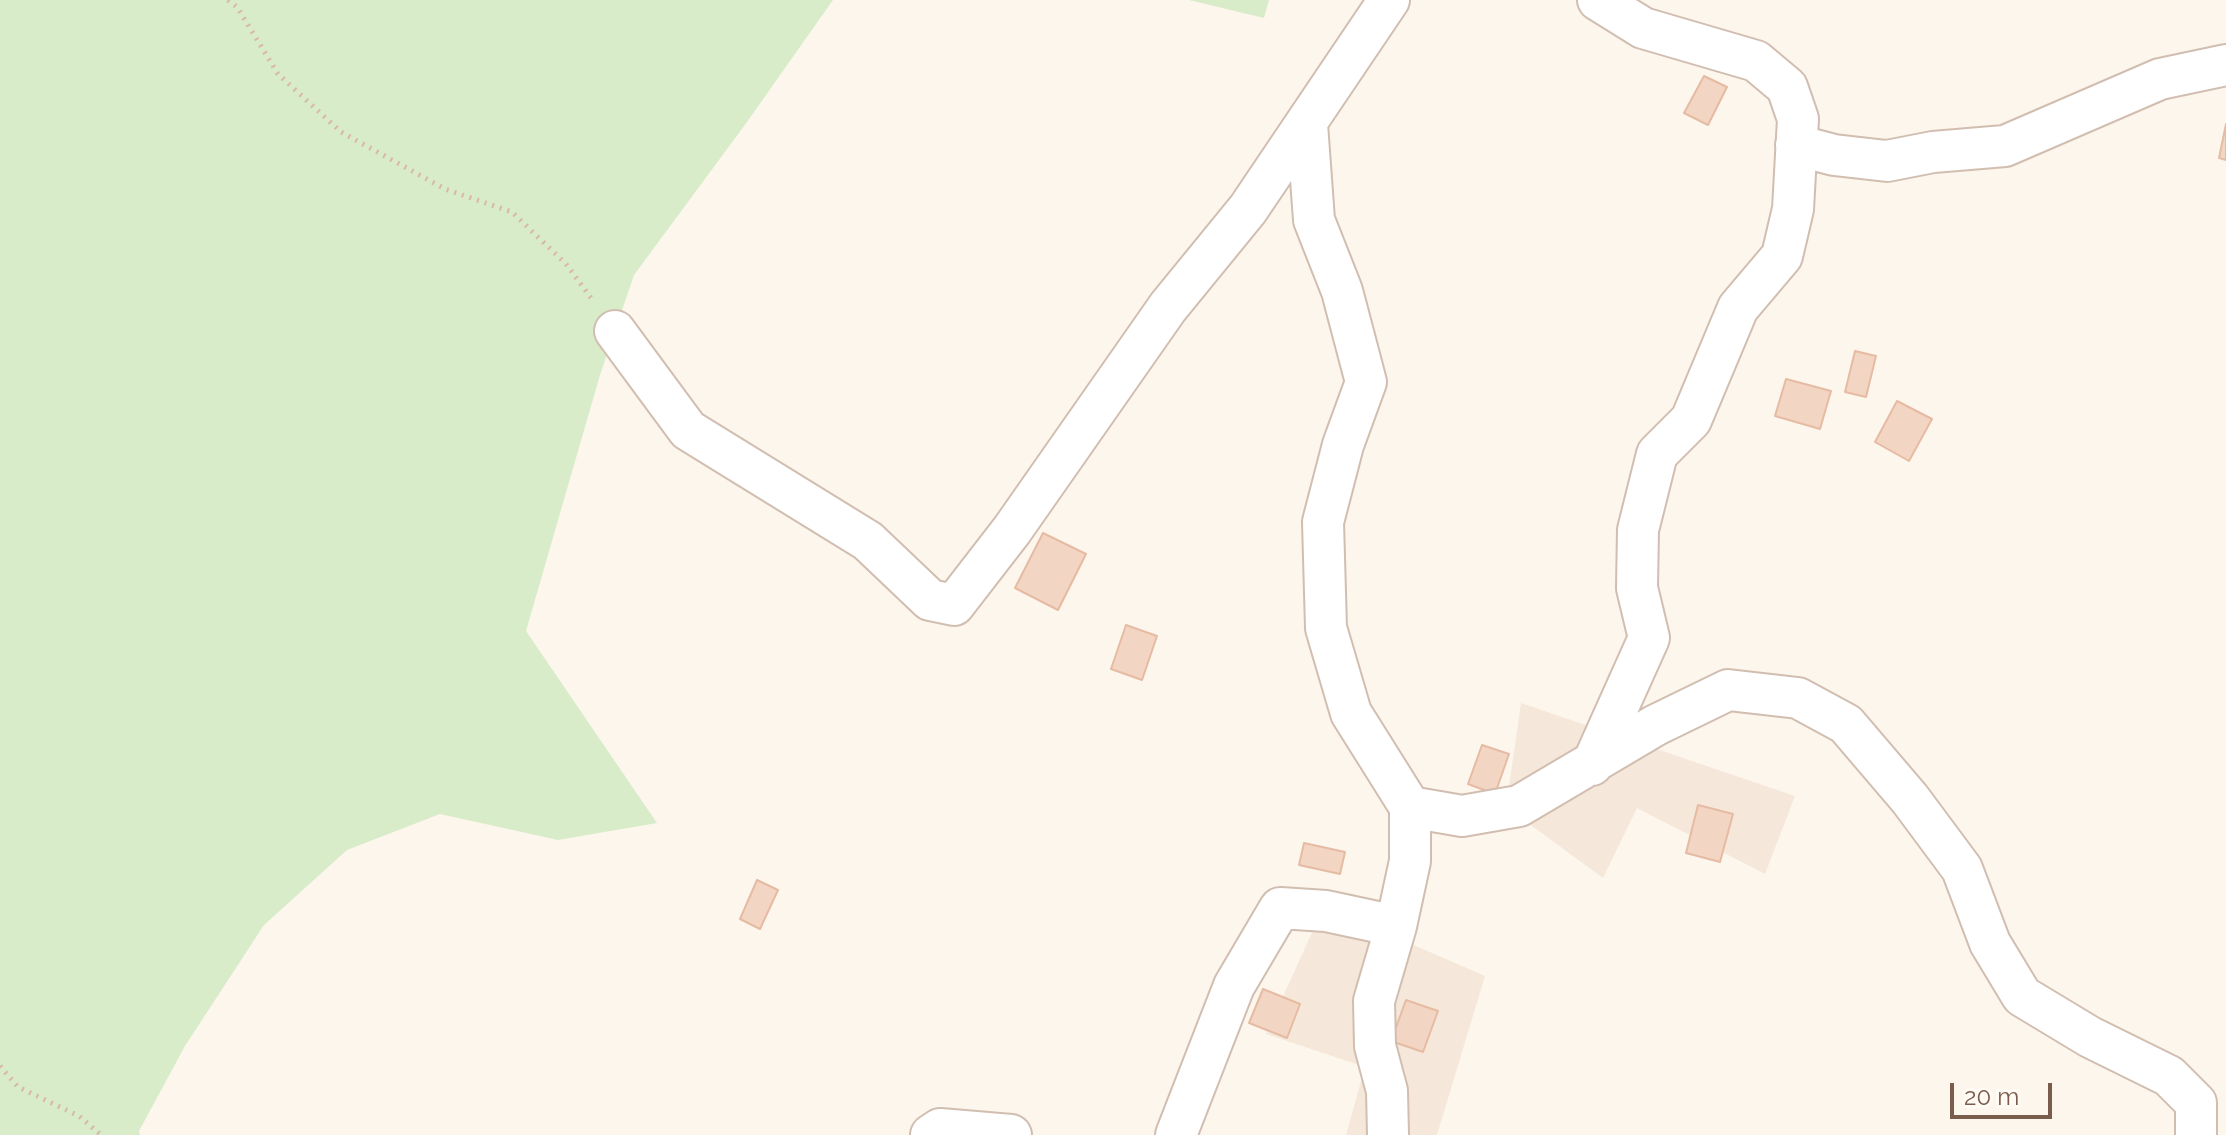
<!DOCTYPE html>
<style>
body{margin:0}
#map{position:relative;width:2226px;height:1135px;overflow:hidden;background:#fdf6ec;font-family:Raleway,sans-serif}
canvas{display:block}
.scale{position:absolute;left:1950px;top:1083px;width:102px;height:36px;box-sizing:border-box;border:4px solid #7a5c4d;border-top:0;padding-left:10px;font-size:24px;line-height:28px;white-space:nowrap;color:#7a5c4d;-webkit-text-stroke:6px #fffaf3;paint-order:stroke}
</style>
<div id="map">
<canvas width="2226" height="1135"></canvas>
<div class="scale">20 m</div>
</div>
<script>
const ctx = document.querySelector('canvas').getContext('2d');
ctx.lineJoin = 'round';
function fillPath(path, color) { ctx.fillStyle = color; ctx.fill(path, 'evenodd'); }
function trace(path, color, width, dash) { ctx.strokeStyle = color; ctx.lineWidth = width; ctx.lineCap = dash ? 'butt' : 'round'; ctx.setLineDash(dash || []); ctx.stroke(path); }
const residential = new Path2D(`
 M1521,703L1795,796L1765,874L1637,808L1603,878L1506,807Z
 M1324,906L1485,976L1437,1135H1346L1365,1067L1266,1034Z`);
const green = new Path2D(`
 M0,0H833L747,122L634,275L600,375L526,631L657,823L558,840L440,814L347,850L264,925L185,1046L139,1131L140,1135H0Z
 M1189,0H1269L1264,18Z`);
const building = new Path2D(`
 M1704,76L1727,87L1708,125L1684,113Z
 M2226,124V160L2219,158Z
 M1855,351L1876,356L1866,397L1845,392Z
 M1786,379L1831,391L1820,429L1775,416Z
 M1897,401L1932,419L1909,461L1875,442Z
 M1043,533L1086,554L1058,610L1015,588Z
 M1126,625L1157,636L1142,680L1111,669Z
 M1482,745L1509,754L1495,794L1468,784Z
 M1698,805L1733,814L1720,862L1686,853Z
 M1304,843L1345,852L1340,874L1299,865Z
 M757,880L778,890L760,929L740,919Z
 M1263,989L1300,1004L1287,1038L1249,1023Z
 M1406,1000L1438,1011L1423,1052L1391,1041Z`);
const path = new Path2D(`
 M228,0L237,7L278,74L341,132L445,189L512,212L566,264L594,302
 M0,1066L18,1087L79,1116L101,1135`);
const minor = new Path2D(`
 M1307,124L1314,220L1342,291L1366,382L1343,445L1323,522L1326,628L1351,713L1410,807V861L1396,926L1374,1001L1375,1046L1387,1091L1388,1135
 M1796,145L1834,155L1887,161L1933,152L2005,146L2160,79L2226,65
 M615,331L688,430L868,541L930,600L954,605L1012,530L1168,307L1248,209L1389,0
 M1592,765L1649,638L1637,588L1638,530L1657,454L1691,420L1738,308L1782,256L1793,209L1798,119L1787,87L1756,61L1643,28L1598,0
 M1410,807L1462,816L1519,806L1656,725L1728,690L1798,698L1846,724L1910,799L1962,869L1990,943L2022,996L2090,1037L2169,1076L2196,1103V1135
 M931,1135L940,1129L1011,1135
 M1176,1135L1234,986L1280,908L1326,911L1396,926`);
fillPath(residential, '#f5e8da');
fillPath(green, '#d8ecc9');
fillPath(building, '#f3d5c3');
trace(building, '#e6bba3', 2);
trace(minor, '#d1beb0', 44);
trace(path, '#d9b8a5', 5, [2, 6]);
trace(minor, '#fff', 40);
</script>
